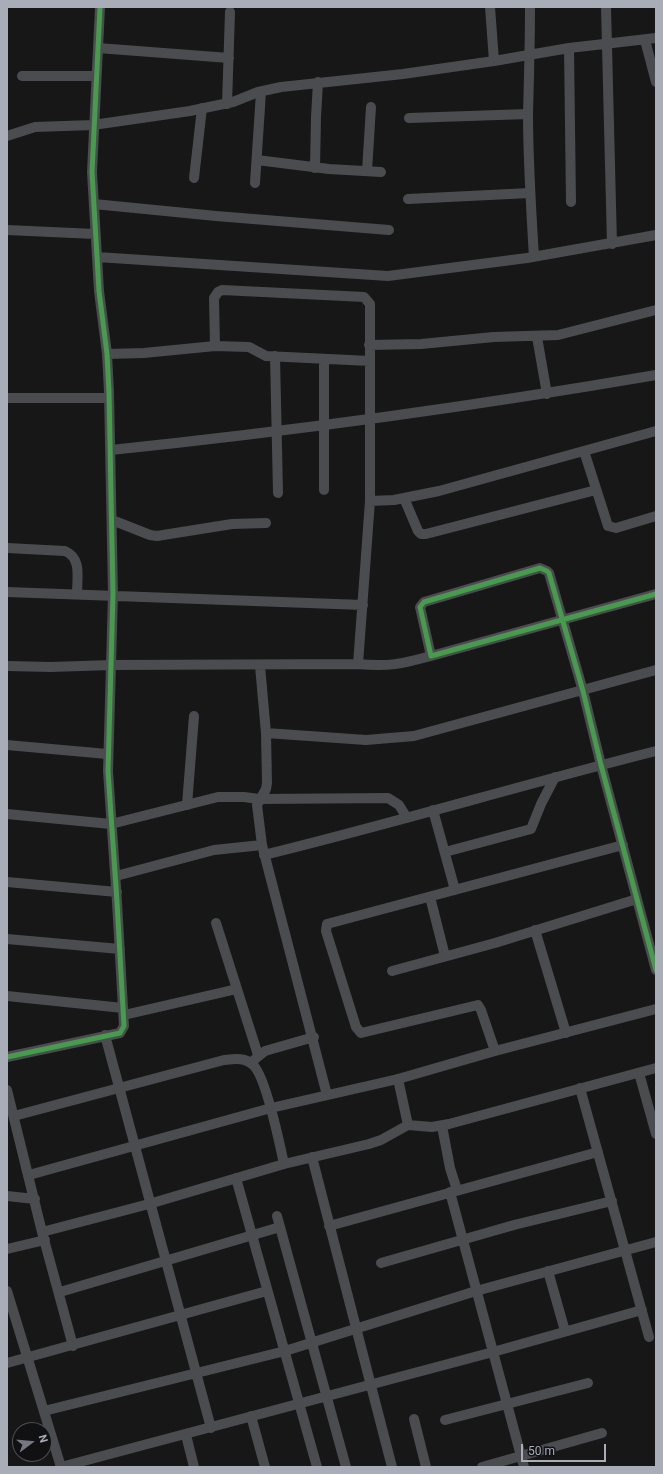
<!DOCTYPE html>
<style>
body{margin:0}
#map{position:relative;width:663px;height:1474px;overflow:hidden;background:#171717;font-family:Roboto,sans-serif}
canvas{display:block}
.frame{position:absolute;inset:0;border:8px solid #a8adb8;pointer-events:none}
.north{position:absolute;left:12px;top:1422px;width:40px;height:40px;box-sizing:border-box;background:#111113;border:1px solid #4d4f55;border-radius:50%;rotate:74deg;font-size:11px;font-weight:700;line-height:16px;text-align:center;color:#a8adb8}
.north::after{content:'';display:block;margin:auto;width:14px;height:18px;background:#757880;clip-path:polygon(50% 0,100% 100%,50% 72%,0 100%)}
.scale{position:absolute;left:521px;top:1444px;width:85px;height:18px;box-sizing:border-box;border:2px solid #a8adb8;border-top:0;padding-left:5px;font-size:12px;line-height:14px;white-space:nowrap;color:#a8adb8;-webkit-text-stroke:3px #111113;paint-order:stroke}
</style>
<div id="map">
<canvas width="663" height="1474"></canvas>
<div class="frame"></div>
<div class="north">N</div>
<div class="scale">50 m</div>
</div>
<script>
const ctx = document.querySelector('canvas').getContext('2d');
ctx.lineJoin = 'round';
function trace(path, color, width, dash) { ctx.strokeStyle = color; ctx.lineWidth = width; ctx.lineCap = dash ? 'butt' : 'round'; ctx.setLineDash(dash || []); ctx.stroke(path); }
const minor = new Path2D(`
 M490,7L494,61
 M530,7C530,43 529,78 528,114C528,161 531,209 534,257
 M606,7L612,244
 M645,40L656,82
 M98,48L229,58
 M569,48L571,202
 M22,76H96
 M227,104L230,12
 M409,118L528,114
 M7,136L35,127L93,125L190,111L233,102L258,92L281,87L403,74L494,61L569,48L656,38
 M257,160L329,169L381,172
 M315,168L316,117L318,82
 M367,171L371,107
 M194,178L202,108
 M255,183L261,92
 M408,199L530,193
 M94,204L216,216L389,230
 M7,230L95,234
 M97,257L388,276L527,258L656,235
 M537,337L547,394
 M369,345L421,344L494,337L558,335L656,310
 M215,346L214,298L218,292L222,290L364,297L370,304V501L358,664
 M107,354L144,353L215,346L249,347L266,356L370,361
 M275,356L278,493
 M324,359V490
 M7,398H109
 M111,450C294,431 475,406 656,375
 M584,451L608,526L616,528L656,516
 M404,498L418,531L421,534H426L596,490
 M370,501L394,500L439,491L656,431
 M112,520L150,535L157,536L232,524L266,523
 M7,548L65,551C82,558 77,578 77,594
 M7,592L363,605
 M656,594L431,656L420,607L424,602L540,568L547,571L549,573L583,691L601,765L656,970
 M7,666L51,667L111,665L358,664C389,667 401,664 431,656
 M260,666L266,733L267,783L266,789L257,805L262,845L327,1095
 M266,733L366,740L414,736L656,670
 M7,745L107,754
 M187,805L194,716
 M433,810L455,890
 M7,814L111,824L218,797H244L259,799L388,798L399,805L407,818
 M445,852L531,829L541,804L555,777
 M264,855C395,823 525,784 656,751
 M116,876L214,850L262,845
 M7,882L117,892
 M430,897L445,956
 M216,923L258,1055
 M535,930L566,1033
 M7,939L120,949
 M392,971L495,943L637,899
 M7,996L123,1008
 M124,1015L237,989
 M105,1035L211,1428
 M495,1051L481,1010L478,1005L361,1033L356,1027L326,931L327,924L623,845
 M7,1057L120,1033L124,1026L117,902L108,771L113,594L109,392L107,354L99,291L92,172L100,7
 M254,1060L265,1051L314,1037
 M639,1073L656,1134
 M398,1079L408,1125
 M580,1088L649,1337
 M7,1090L42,1232L73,1346
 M14,1116L224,1060C234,1059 245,1057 253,1065C265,1075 280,1145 284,1164
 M442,1126L450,1168L457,1190
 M312,1157L392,1467
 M29,1175L271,1108L398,1079L495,1051L656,1009
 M236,1178L317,1467
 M450,1192L524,1467
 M7,1196L35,1199
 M277,1216L346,1467
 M329,1226L598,1152
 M42,1232L149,1204L284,1164L369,1144L381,1140L408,1125L432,1127L449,1124L656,1068
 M7,1249L45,1240
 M381,1263L514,1225L612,1201
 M548,1271L565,1331
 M7,1291L61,1467L493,1352L642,1310
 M60,1292L280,1227
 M7,1363L267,1291
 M44,1411L285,1351L476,1291L656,1242
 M251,1416L265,1467
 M414,1419L426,1467
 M445,1420L588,1383
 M186,1435L194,1467
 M482,1467L602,1433`);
const cycleway = new Path2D(`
 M656,594L431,656L420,607L424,602L540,568L547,571L549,573L583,691L601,765L656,970
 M7,1057L120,1033L124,1026L117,902L108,771L113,594L109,392L107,354L99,291L92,172L100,7`);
trace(minor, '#4b4c50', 10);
trace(cycleway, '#469c4c', 5);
</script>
